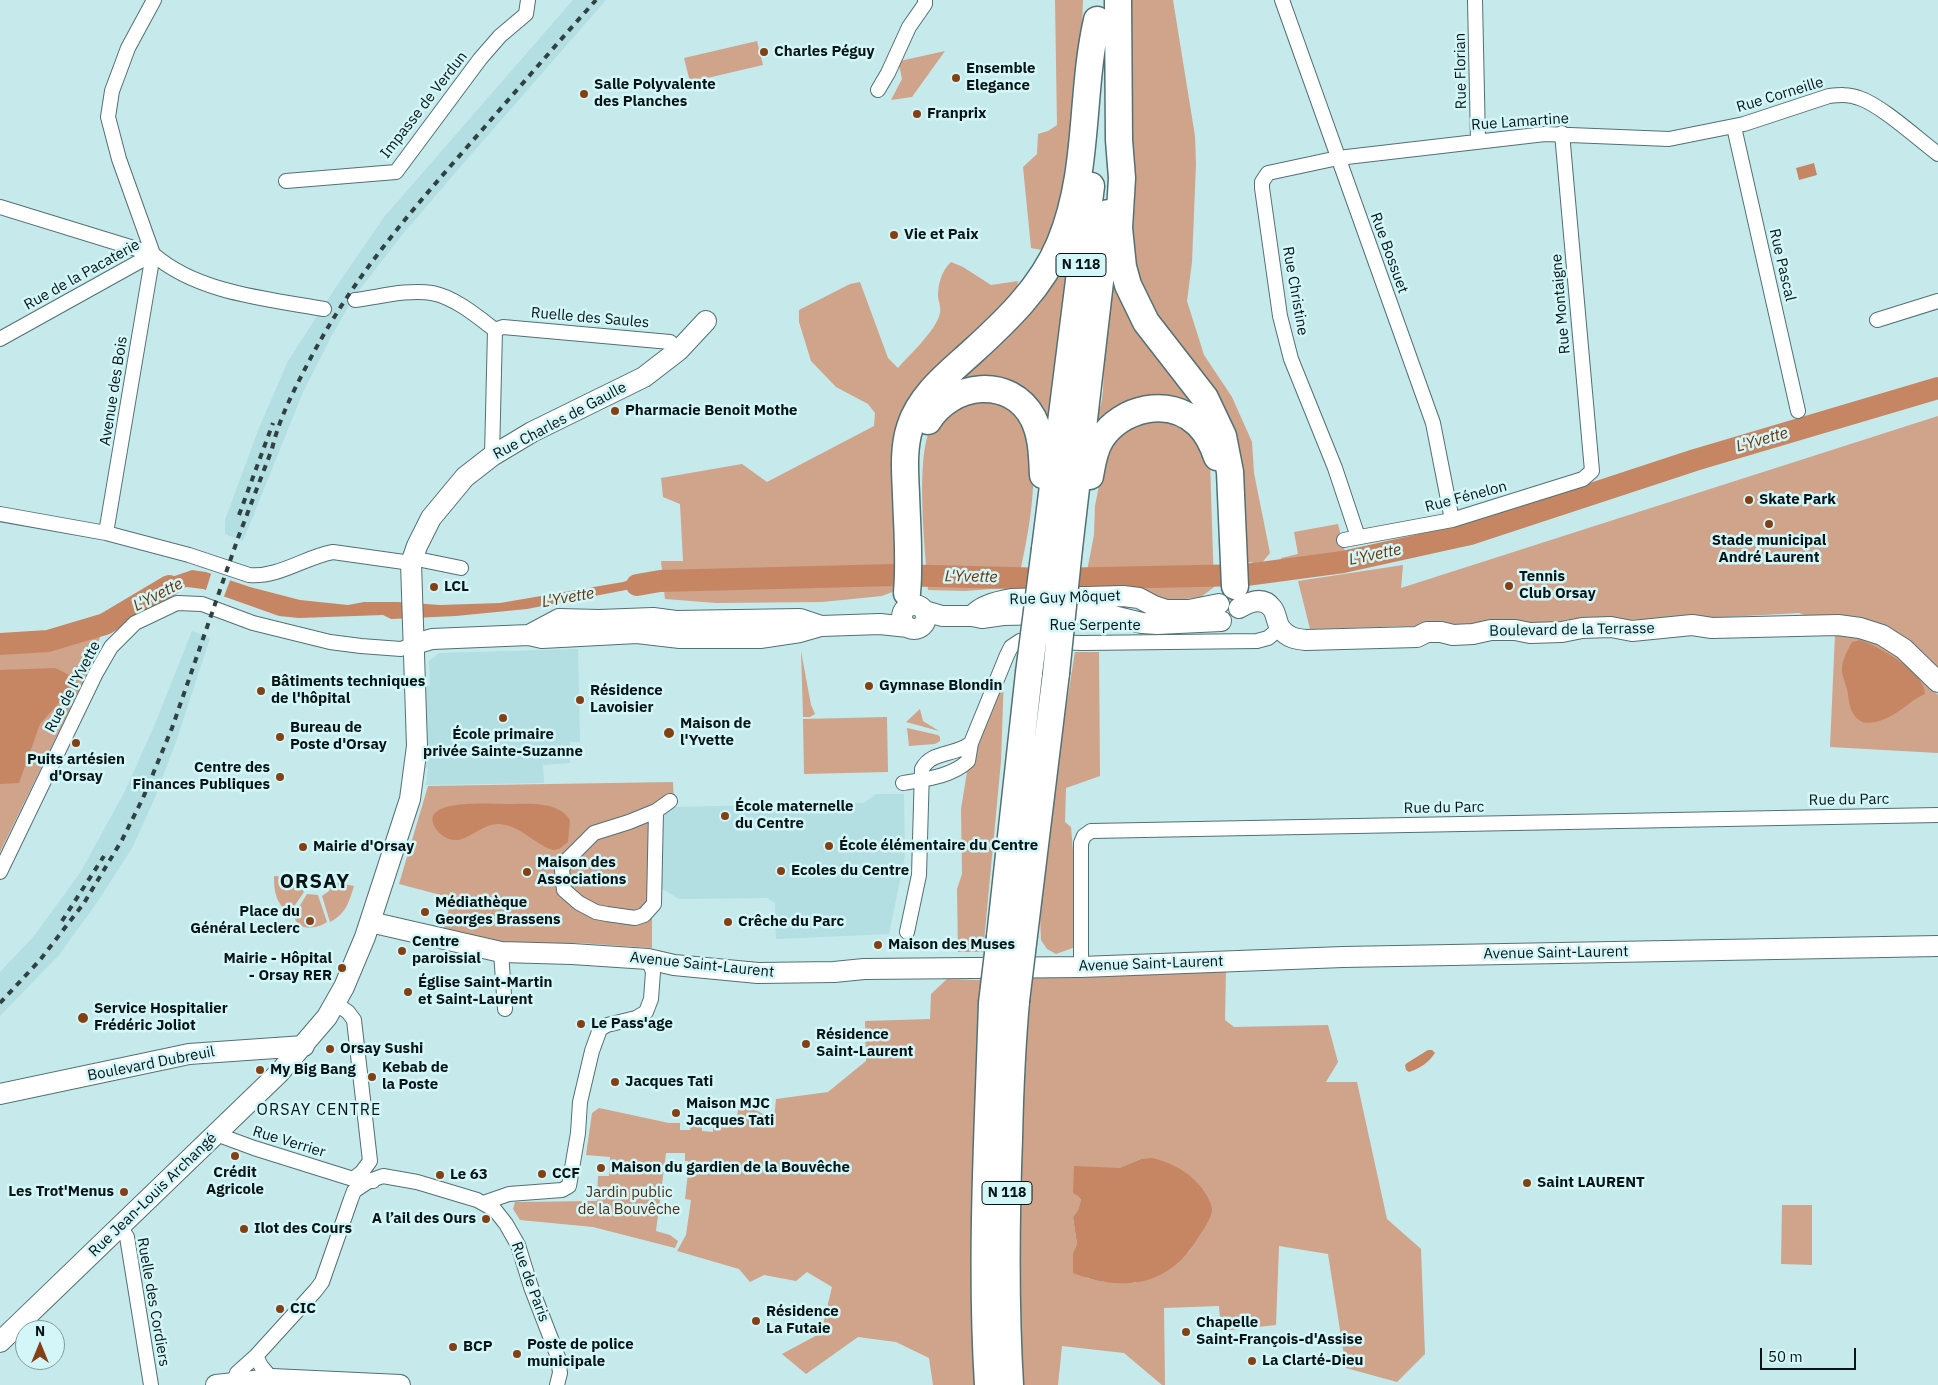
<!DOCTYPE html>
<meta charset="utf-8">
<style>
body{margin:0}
#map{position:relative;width:1938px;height:1385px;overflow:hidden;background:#c6e9eb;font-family:"IBM Plex Sans",sans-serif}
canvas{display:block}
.north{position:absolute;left:15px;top:1320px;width:50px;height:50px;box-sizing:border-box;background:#d3f6f8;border:1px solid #829c9d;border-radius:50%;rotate:0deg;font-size:14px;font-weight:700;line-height:20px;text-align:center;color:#081415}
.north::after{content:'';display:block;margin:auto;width:18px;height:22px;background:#844014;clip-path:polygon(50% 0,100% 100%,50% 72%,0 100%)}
.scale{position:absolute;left:1760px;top:1348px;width:96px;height:22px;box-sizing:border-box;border:2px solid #081415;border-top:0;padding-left:6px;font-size:15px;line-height:18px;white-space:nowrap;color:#081415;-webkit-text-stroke:4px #d3f6f8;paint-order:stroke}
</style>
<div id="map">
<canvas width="1938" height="1385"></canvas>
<div class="north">N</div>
<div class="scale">50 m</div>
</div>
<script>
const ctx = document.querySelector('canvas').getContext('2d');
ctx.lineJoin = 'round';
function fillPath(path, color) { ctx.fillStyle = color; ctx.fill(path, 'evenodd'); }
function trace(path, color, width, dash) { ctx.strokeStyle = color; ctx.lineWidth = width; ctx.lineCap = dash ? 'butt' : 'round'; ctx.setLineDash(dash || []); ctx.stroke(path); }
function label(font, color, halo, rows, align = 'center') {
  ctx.font = font + ' "IBM Plex Sans",sans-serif'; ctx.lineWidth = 5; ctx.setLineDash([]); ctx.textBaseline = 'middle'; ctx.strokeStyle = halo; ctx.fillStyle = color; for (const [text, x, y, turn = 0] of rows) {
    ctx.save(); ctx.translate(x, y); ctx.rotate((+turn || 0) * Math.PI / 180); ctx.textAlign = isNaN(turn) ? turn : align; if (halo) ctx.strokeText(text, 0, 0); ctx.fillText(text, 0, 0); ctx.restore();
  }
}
const built = new Path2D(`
 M573,0H606L455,173L402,235L353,298L331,337L303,392L243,541L225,534V520L259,428L288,361L336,287L385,216Z
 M192,631L210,638L177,739L153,802L132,848L98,901L59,955L0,1016V972L34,936L80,873L125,791L155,724Z
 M578,649L580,742H570V763L543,765L544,783L426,785L428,769L426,768L424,686H430L429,661L439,653Z
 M876,794H904L905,856L889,934L776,939L775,903L767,898L679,899L658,886L661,813L670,807L864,803Z`);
const green = new Path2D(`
 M1055,0H1083L1080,85L1073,160L1058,211L1042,250L1031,248L1023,167L1037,154L1038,134L1048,131L1057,125Z
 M1127,0H1173L1195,136L1196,164L1192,262L1187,301L1204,355L1232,397L1252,442L1254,473L1270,553L1261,564L1248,562L1235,448L1144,299L1128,246Z
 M757,41L763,65L690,82L684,58Z
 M945,51L912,97L891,100L902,79L899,65L900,61Z
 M1070,252L1051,429L973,380L962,379L960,375Z
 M951,262L963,267L991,285L1018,281L1016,295L916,394L900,589L882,596L822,602L716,603L665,599L661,561H683L680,504L663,497L661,478L742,464L767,482L874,426L875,413L868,404L836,387L811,361L799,322V310L850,284L860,282L888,358L898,368C910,354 936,331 940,313C941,308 939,302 938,297C938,284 941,272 951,262Z
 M1114,268L1210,417L1193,409L1094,429L1097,412L1101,405L1103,391L1105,342Z
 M968,398C978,400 993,399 1002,403C1056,425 1026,544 1017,587L965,591L928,590C926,557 913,447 934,423C942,414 957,406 968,398Z
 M1938,416V670C1922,655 1907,638 1888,627C1868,616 1827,616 1804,615L1799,613L1726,617L1310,629L1298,581L1403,565L1401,588Z
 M1138,421L1182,422L1210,462L1214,587L1201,597L1170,601L1082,597L1094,535L1095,506L1102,470L1107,455L1118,437Z
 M1338,524L1345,552L1282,563L1281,558L1298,554L1294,532Z
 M105,624L84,680L0,852V644L48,641Z
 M1835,634L1872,639L1904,660L1938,695V753L1830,747Z
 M801,651L811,705L815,714L810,717H803Z
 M1075,652H1099L1100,776L1066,788L1065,822L1071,827L1081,945L1056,954L1047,949L1041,940L1039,892L1050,808Z
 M1004,676L1001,761L983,952H958L957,889L962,874L961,809L972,741Z
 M920,709L923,721L939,731L906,722Z
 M887,717L888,772L804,774L803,719Z
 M907,728L938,735L940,737V741L935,744L909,746Z
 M673,782L674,806L652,816V948L580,943H505L443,930L452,898L399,884L428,786Z
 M274,876L299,878V884L304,892L289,914C276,902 274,893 274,876Z
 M333,882L354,886C349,902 346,914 330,922L322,896L329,891Z
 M307,894L318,895L327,922C317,929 296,932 294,915Z
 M1226,967L1225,1020L1234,1027L1328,1025L1338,1062L1326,1082H1357L1387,1219L1421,1249L1425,1354L1397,1382L1346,1368L1328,1254L1279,1246L1276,1325L1221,1331L1219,1306L1164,1308L1165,1385H1162L1124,1353L1062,1346L1058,1385H933L929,1358L896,1342L858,1337L806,1374L782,1354L821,1333L832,1287L807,1272L796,1281L764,1275L750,1282L739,1269L677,1251L686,1235L691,1200L685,1199L689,1165L688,1161H685V1153H666L656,1231L670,1235L678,1241L675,1248L593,1227L520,1220L513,1209L515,1202L597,1201L598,1176H609L610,1157L586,1155L592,1113L599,1108L669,1123H680V1130H690L692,1123H702V1131L713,1132V1124H728L729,1119L736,1121L740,1100L774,1121L776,1099L828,1092L866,1061L865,1021L930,1019L931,994L947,979L977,980L1045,972ZM1141,1159L1212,1211L1202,1232L1189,1252L1135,1283L1106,1282L1086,1278L1073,1253L1077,1244L1073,1217L1078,1210L1081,1200L1078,1196L1100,1168H1119Z
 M1782,1205H1812V1265L1781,1264Z`);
const water = new Path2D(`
 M1814,163L1817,175L1799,180L1796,168Z
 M192,570L206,572L250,587L300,600L348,605L364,602H398L440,605L500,603L623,582L635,578L665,575L669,590L631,589L527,609L456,616L391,619L383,615L299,618L279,616L203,589L187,587L171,590L147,607L139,598L166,579Z
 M1860,640C1878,646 1925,672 1925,694C1915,698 1908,705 1899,711C1873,728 1851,730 1848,694C1847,686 1841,675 1842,667C1843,659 1848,649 1852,642Z
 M55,668L78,679L77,683L40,724L19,783L0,784V670Z
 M505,804C526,804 558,800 570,820L568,842L559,849L553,850C534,844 520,825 499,824C481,823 466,845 449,839C443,837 435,830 433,823C426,799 491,804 505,804Z
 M1428,1050H1432L1435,1053C1428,1063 1421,1068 1409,1072L1406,1070L1405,1065L1407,1063Z
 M1152,1158C1174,1163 1195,1175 1207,1196C1209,1200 1212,1205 1212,1210C1212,1217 1201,1234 1197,1240C1167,1287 1122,1292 1073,1273V1253L1077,1244L1073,1217L1078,1210L1081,1200L1078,1196L1073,1193L1074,1166L1119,1168L1141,1159Z`);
const pier = new Path2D(`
 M212,571L231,578L223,599L205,593Z`);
const river = new Path2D(`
 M637,585L660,581L894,575L1052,579L1246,575L1343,562L1470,534L1695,460L1938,388
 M0,644L48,641L105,624L169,586`);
const street = new Path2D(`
 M1282,0L1433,423L1452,520
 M1475,0L1478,141
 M878,90L888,73L909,27L925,4V0
 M1734,127L1798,411
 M286,181L396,172L480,59L500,36L526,14L528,0
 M0,207L153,254C197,293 268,299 324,309
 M355,300C379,297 408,289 432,293C454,297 477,316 495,330
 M1877,320L1938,301
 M495,330L503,327L670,342L679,350
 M0,339L153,254
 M492,456L495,330
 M0,514L106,533L189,555L249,575C278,578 305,557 333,552L411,563
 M106,533L153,254L119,159L108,117L112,91L128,48L154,0
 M1358,537L1335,468L1291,359L1280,316L1262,188V182L1268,173L1338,158L1545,134L1669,139L1744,124L1829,96C1839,95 1849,94 1859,98C1881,105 1918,139 1938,154
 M1344,540L1452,520L1583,479L1592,471L1562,133
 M412,558L461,568
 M903,783C925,779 951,777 968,761L971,743L1007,655L1011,647L1020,641L1082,643L1257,641L1268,638L1280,628
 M656,811L629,822L594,833L565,862L562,870L564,890L579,903L596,912L607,914L635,918L644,915L654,904L656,811L670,801
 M0,872L96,673L111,647L135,623L177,603L202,604L253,623L330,642L361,646L401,649L415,644
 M907,932L919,875L922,769C932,750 956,756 971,743
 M501,952L505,1009
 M1081,967V843L1084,836L1091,831L1938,815
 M335,1003L348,1012L354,1020L370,1161L362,1172L353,1179
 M216,1134L254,1148L353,1179L373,1181
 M483,1203L509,1194L562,1190L569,1186L578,1133L580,1102L592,1051L600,1029L607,1025L636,1018L646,1012L651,999L653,972L648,959
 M120,1227L127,1237L151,1385
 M256,1356L261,1366L272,1379
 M233,1385L237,1373L256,1356L316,1290L322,1282L351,1199L354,1191L369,1181L383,1176L417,1182L477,1200L495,1210L506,1224L518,1245L531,1287L558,1357L560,1373L557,1385`);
const secondary = new Path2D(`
 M902 617a12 12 0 1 1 24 0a12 12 0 1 1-24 0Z
 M1239,608C1249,602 1263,596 1272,608C1277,614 1276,623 1281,629C1288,638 1296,639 1306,640L1417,637L1427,632H1441L1453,635L1473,634L1491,630H1515L1530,633L1562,632L1582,628L1611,627L1632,631L1692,625L1712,628L1838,625L1860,628L1882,635L1904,649L1938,682
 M925,611L942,616H972L982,618L1003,615L1101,613L1142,623L1157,624L1221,621
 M974,614C982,605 999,601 1011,599L1123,596L1139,598L1154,606L1166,610H1189L1219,604
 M529,635L559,619L599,620L653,618L676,621L800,619L821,626
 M415,644L432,639L529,635L542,638L637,633L680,638H760L800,632L821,626L880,624L908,627
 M370,922L501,952L572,954L648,959L674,965L758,973L834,972L864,969L1081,967L1343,957L1938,946
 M0,1094L189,1054L304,1046
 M0,1342L279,1073L327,1017L344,987L365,937L410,799L417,746L411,563L417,546L431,518L465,477L492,456L532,432L644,377L679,350L706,321
 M216,1385L272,1379L400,1385`);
const highway = new Path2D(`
 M1118,0L1119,140L1122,178L1119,228L1123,267L1128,285L1146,322L1205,398L1223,436L1230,472L1235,586
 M928,421C951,383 1010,375 1033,418C1042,436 1042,455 1043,475
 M1090,476C1092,464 1094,450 1101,439C1121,408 1169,396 1198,424C1207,433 1213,445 1217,457
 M1069,548L1108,213
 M1045,549L1091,186
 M907,593C910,560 907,527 906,494C905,472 903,448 910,427C920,395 949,373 972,352C1006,321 1042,287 1060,243C1090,170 1080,95 1097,20
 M1024,935L1056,673
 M1000,937L1029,673
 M988,1385C980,1258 988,1130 992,1003
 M1010,1385C1005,1303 1006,1220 1009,1138C1010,1092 1012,1046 1016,1001`);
const rail = new Path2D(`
 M239,515L273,423
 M62,921L104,856
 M0,1003L40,960L84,903L122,840L143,798L172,728L238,538L272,449C279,419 293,392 307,365C351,280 406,217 468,146C511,97 553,48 596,0`);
const highwayBridge = new Path2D(`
 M1029,673L1045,549
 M1056,673L1069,548
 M1016,1001L1024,935
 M992,1003L1000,937`);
const markers = [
 [764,52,5,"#844014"],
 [956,78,5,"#844014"],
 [584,94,5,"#844014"],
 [917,114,5,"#844014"],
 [894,235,5,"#844014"],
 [615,411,5,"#844014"],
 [1749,500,5,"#844014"],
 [1769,524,5,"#844014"],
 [1509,586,5,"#844014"],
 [434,587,5,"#844014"],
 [869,686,5,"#844014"],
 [261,691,5,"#844014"],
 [580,700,5,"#844014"],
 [503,718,5,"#844014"],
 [669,733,6,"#844014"],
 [280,737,5,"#844014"],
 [76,743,5,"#844014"],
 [280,777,5,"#844014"],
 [725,816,5,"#844014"],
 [829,846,5,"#844014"],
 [303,847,5,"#844014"],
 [781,871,5,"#844014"],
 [527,872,5,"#844014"],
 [425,912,5,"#844014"],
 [310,921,5,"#844014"],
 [728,922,5,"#844014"],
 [878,945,5,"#844014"],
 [402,951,5,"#844014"],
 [342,968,5,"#844014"],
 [408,992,5,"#844014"],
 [83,1018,6,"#844014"],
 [581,1024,5,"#844014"],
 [806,1044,5,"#844014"],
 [330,1049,5,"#844014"],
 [260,1070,5,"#844014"],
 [372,1077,5,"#844014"],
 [615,1082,5,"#844014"],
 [676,1113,5,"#844014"],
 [235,1156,5,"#844014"],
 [601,1168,5,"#844014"],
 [542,1174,5,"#844014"],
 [440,1175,5,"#844014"],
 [1527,1183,5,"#844014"],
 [124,1192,5,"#844014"],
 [486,1219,5,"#844014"],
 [244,1229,5,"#844014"],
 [280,1309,5,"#844014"],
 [756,1321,5,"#844014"],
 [1186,1332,5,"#844014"],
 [453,1347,5,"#844014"],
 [517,1354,5,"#844014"],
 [1252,1361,5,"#844014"]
];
const shields = [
 [1081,265,50],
 [1007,1193,50]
];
const shieldNames = [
 ["N 118",1081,265],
 ["N 118",1007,1193]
];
const poiNames = [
 ["Charles Péguy",774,52],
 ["Ensemble",966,69],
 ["Elegance",966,86],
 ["Salle Polyvalente",594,85],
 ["des Planches",594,102],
 ["Franprix",927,114],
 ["Vie et Paix",904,235],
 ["Pharmacie Benoit Mothe",625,411],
 ["Skate Park",1759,500],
 ["Stade municipal",1769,541,"center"],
 ["André Laurent",1769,558,"center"],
 ["Tennis",1519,577],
 ["Club Orsay",1519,594],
 ["LCL",444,587],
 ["Bâtiments techniques",271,682],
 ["de l'hôpital",271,699],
 ["Gymnase Blondin",879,686],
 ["Résidence",590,691],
 ["Lavoisier",590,708],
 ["Maison de",680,724],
 ["l'Yvette",680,741],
 ["Bureau de",290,728],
 ["Poste d'Orsay",290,745],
 ["École primaire",503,735,"center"],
 ["privée Sainte-Suzanne",503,752,"center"],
 ["Puits artésien",76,760,"center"],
 ["d'Orsay",76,777,"center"],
 ["Centre des",270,768,"right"],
 ["Finances Publiques",270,785,"right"],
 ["École maternelle",735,807],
 ["du Centre",735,824],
 ["École élémentaire du Centre",839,846],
 ["Mairie d'Orsay",313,847],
 ["Maison des",537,863],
 ["Associations",537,880],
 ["Ecoles du Centre",791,871],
 ["Médiathèque",435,903],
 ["Georges Brassens",435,920],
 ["Place du",300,912,"right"],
 ["Général Leclerc",300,929,"right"],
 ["Crêche du Parc",738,922],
 ["Centre",412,942],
 ["paroissial",412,959],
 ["Maison des Muses",888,945],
 ["Mairie - Hôpital",332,959,"right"],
 ["- Orsay RER",332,976,"right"],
 ["Église Saint-Martin",418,983],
 ["et Saint-Laurent",418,1000],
 ["Service Hospitalier",94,1009],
 ["Frédéric Joliot",94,1026],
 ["Le Pass'age",591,1024],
 ["Résidence",816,1035],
 ["Saint-Laurent",816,1052],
 ["Orsay Sushi",340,1049],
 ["Kebab de",382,1068],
 ["la Poste",382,1085],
 ["My Big Bang",270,1070],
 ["Jacques Tati",625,1082],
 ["Maison MJC",686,1104],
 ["Jacques Tati",686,1121],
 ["Maison du gardien de la Bouvêche",611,1168],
 ["Crédit",235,1173,"center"],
 ["Agricole",235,1190,"center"],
 ["CCF",552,1174],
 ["Le 63",450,1175],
 ["Saint LAURENT",1537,1183],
 ["Les Trot'Menus",114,1192,"right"],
 ["A l’ail des Ours",476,1219,"right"],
 ["Ilot des Cours",254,1229],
 ["CIC",290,1309],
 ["Résidence",766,1312],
 ["La Futaie",766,1329],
 ["Chapelle",1196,1323],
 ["Saint-François-d'Assise",1196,1340],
 ["Poste de police",527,1345],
 ["municipale",527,1362],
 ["BCP",463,1347],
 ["La Clarté-Dieu",1262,1361]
];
const streetNames = [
 ["Rue Florian",1461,71,-91],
 ["Rue Corneille",1780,95,-17],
 ["Impasse de Verdun",424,105,-52],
 ["Rue Lamartine",1520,122,-4],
 ["Rue Bossuet",1389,253,70],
 ["Rue Pascal",1782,265,77],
 ["Rue de la Pacaterie",82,275,-29],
 ["Rue Christine",1295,291,80],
 ["Rue Montaigne",1561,304,-95],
 ["Ruelle des Saules",590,318,5],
 ["Avenue des Bois",114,391,-81],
 ["Rue Charles de Gaulle",560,421,-28],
 ["Rue Fénelon",1466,497,-15],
 ["Rue Guy Môquet",1065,598,-2],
 ["Rue Serpente",1095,626],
 ["Boulevard de la Terrasse",1572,630,-1],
 ["Rue de l'Yvette",73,687,-62],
 ["Rue du Parc",1849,800,-1],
 ["Rue du Parc",1444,808,-1],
 ["Avenue Saint-Laurent",1556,953,-1],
 ["Avenue Saint-Laurent",1151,964,-2],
 ["Avenue Saint-Laurent",702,965,6],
 ["Boulevard Dubreuil",151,1064,-11],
 ["Rue Verrier",289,1142,17],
 ["Rue Jean-Louis Archangé",153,1195,-44],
 ["Rue de Paris",530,1282,70],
 ["Ruelle des Cordiers",153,1302,80]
];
const parkNames = [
 ["Jardin public",629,1193],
 ["de la Bouvêche",629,1210]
];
const waterNames = [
 ["L'Yvette",1762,440,-16],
 ["L'Yvette",1375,555,-12],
 ["L'Yvette",971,577,1],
 ["L'Yvette",158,595,-27],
 ["L'Yvette",568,598,-10]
];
const neighbourhoodNames = [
 ["ORSAY CENTRE",319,1110]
];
const districtNames = [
 ["ORSAY",315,882]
];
fillPath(built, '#b3dee2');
fillPath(green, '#d0a38b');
fillPath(water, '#c68663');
fillPath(pier, '#c6e9eb');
trace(river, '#c68663', 22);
trace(street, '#527173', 16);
trace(secondary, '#527173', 22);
trace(highway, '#527173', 29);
trace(street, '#fff', 14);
trace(secondary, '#fff', 20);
trace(highway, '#fff', 26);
trace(rail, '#304142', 4, [6, 6]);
trace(highwayBridge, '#527173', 29, []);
trace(highwayBridge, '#fff', 26);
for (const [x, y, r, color] of markers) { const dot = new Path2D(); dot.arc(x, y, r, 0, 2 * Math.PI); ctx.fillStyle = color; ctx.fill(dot); trace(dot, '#d3f6f8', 2); }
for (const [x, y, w] of shields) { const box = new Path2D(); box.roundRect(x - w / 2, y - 11.5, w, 23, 4); ctx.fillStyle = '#d3f6f8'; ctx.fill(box); trace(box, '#081415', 1); }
label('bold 14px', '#081415', null, shieldNames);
label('bold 15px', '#081415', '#d3f6f8', poiNames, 'left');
label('15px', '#081415', '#d3f6f8', streetNames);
label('15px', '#552b10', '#d3f6f8', parkNames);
label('italic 16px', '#6d3208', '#d3f6f8', waterNames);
ctx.letterSpacing = '1px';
label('16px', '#081415', '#d3f6f8', neighbourhoodNames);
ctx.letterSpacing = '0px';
ctx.letterSpacing = '1px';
label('bold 20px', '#081415', '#d3f6f8', districtNames);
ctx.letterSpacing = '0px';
</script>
